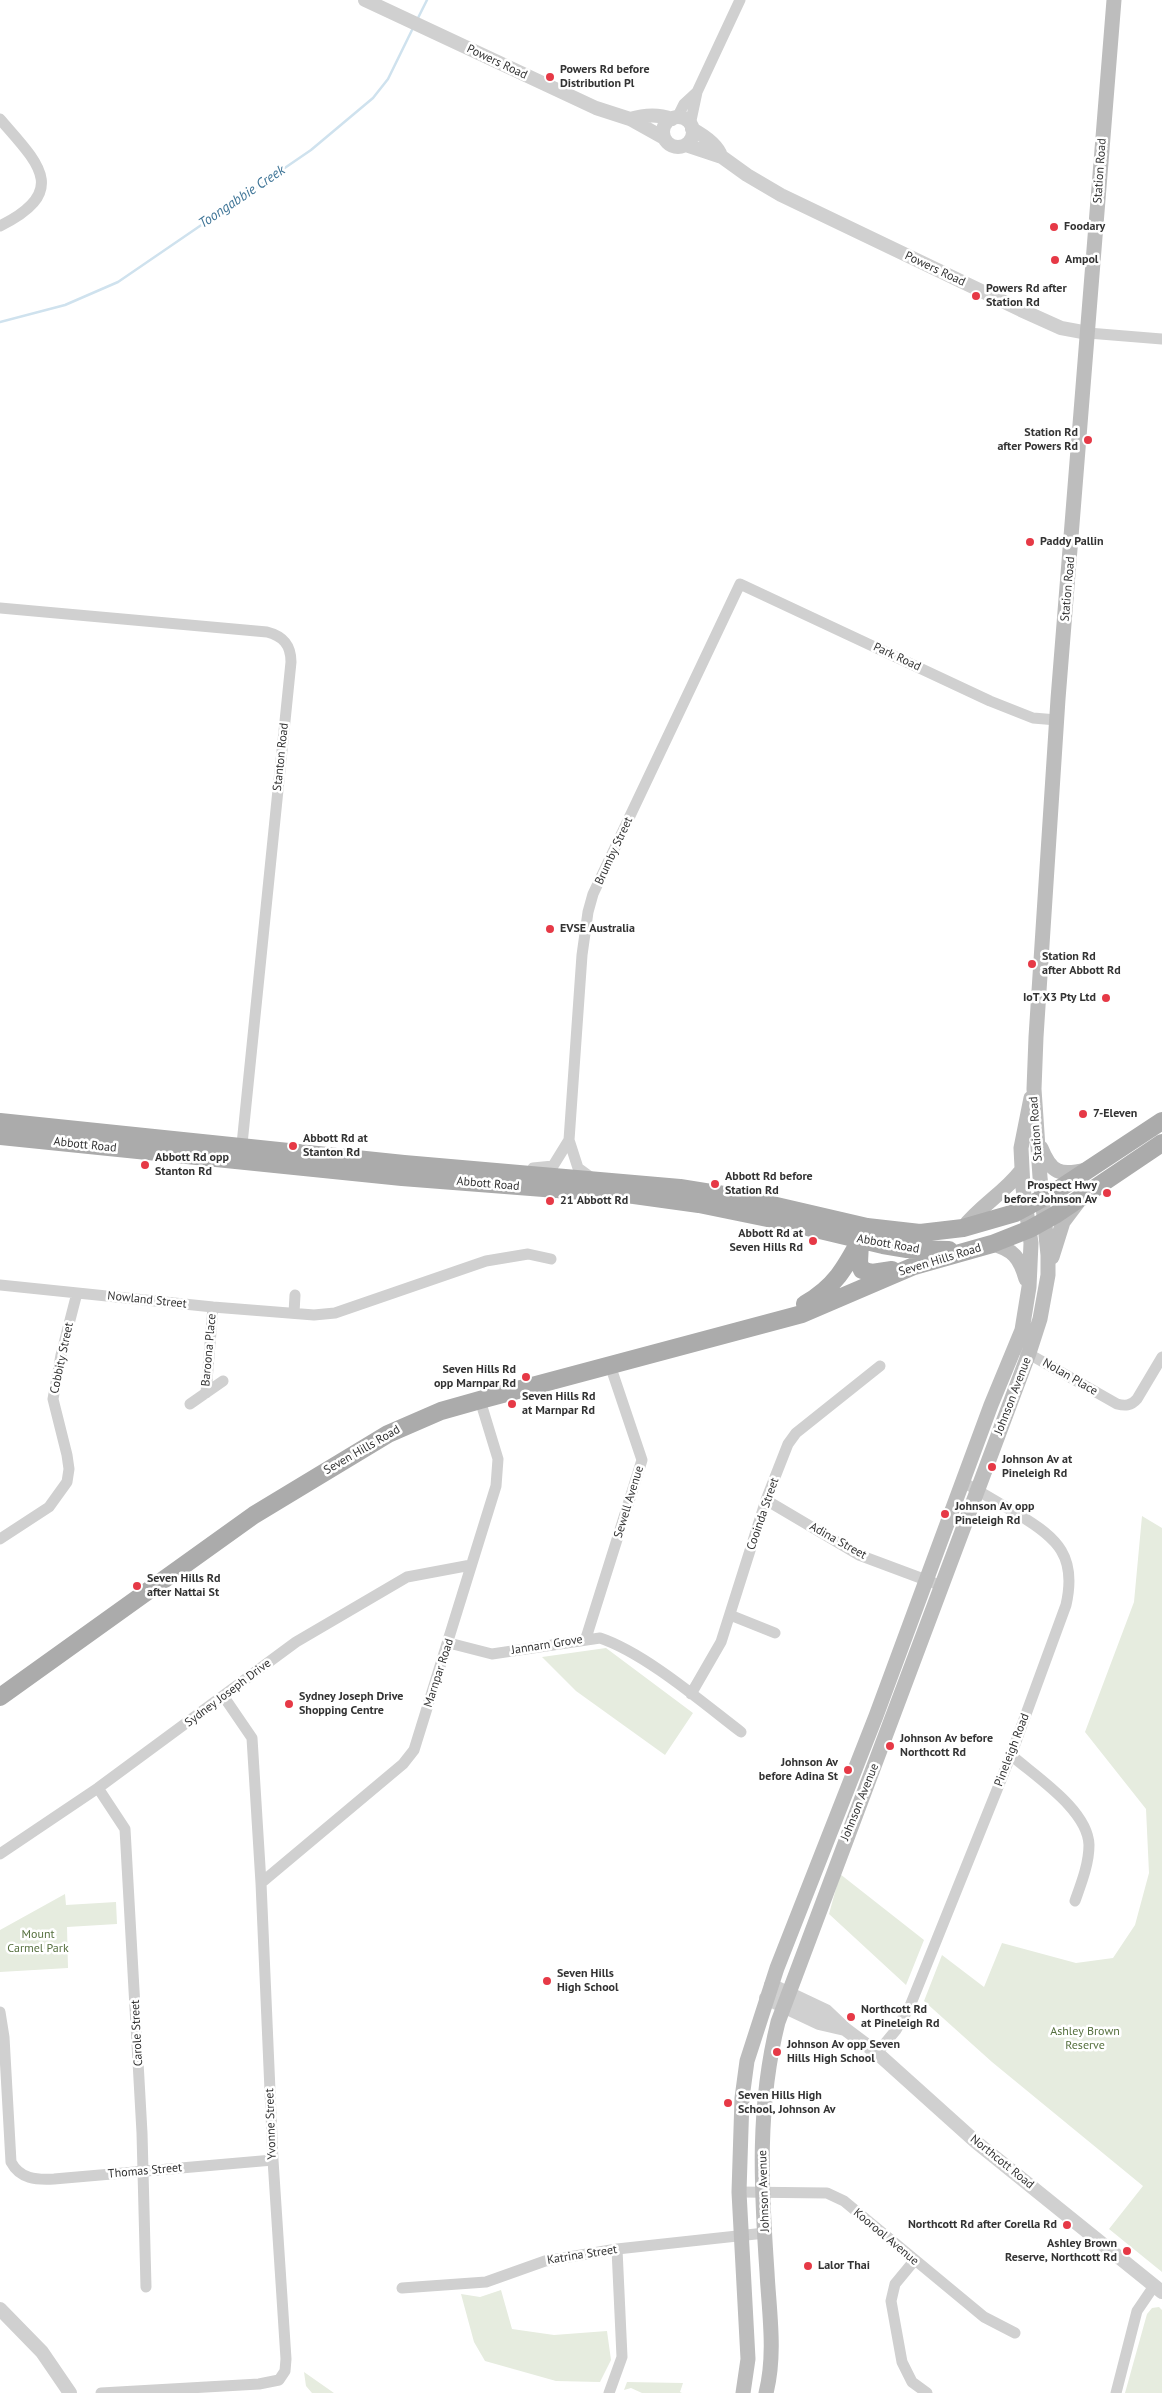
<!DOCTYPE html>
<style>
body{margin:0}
canvas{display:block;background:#fff}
</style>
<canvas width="1162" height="2393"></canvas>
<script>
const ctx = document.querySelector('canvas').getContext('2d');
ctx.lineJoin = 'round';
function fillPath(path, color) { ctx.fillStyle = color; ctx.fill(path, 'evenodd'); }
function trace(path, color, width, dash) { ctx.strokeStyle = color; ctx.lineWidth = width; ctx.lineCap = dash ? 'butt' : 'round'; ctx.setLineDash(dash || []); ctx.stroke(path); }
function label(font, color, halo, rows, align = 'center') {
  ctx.font = font + ' "PT Sans",sans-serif'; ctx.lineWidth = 5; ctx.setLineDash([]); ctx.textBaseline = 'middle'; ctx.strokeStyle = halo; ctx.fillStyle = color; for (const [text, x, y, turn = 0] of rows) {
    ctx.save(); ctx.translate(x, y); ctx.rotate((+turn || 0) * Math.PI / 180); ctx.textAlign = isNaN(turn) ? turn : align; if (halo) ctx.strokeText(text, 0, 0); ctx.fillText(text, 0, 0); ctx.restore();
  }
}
const green = new Path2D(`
 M1142,1516L1162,1528V2272L1109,2229L1143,2186L992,2062L924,2001L942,1955L984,1987L1002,1943L1076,1963L1113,1958L1135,1925L1149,1873L1146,1809L1085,1732L1134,1602Z
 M606,1648L693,1713L665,1755L576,1691L542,1657Z
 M840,1874L924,1940L906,1985L829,1914Z
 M65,1894L66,1905L116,1902L117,1924L67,1927L68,1968L0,1972V1930Z
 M501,2290L512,2329L554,2335L607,2331L611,2360L600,2382L556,2381L485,2361L474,2342L461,2294L480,2297Z
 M1159,2307L1162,2310V2393H1125L1147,2314L1152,2308Z
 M304,2372L334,2393H312L306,2386Z
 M627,2382L683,2383L680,2392L682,2393H642L631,2388L624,2390Z`);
const stream = new Path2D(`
 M418,18L427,0
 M0,322L65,305L118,282L311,150L373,98L388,79L413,28`);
const minor = new Path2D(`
 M677,118L684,104L697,92L740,0
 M0,119C37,162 71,191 0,226
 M690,125L697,92
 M1088,333L1162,339
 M0,608L267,632C283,636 291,645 291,662L241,1154
 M533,1168L553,1166L569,1140
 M593,1179L578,1168L569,1140L582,955L588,912L593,894L740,584L990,701L1033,718L1057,720
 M0,1285L213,1307L314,1315L335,1313L486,1261L528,1254L551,1259
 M294,1313L295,1295
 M1022,1350L1117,1404C1125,1406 1131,1406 1137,1399L1162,1357
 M206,1393L213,1307
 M190,1404L223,1381
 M766,1500L859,1555L934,1583
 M0,1539L49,1507L67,1482L69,1469L67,1455L53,1399L61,1355L77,1293
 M730,1615L775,1633
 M586,1638L642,1460L610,1365
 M449,1643L492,1654L600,1638C645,1653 703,1703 741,1732
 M691,1694L721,1642L766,1500L788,1444L796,1433L880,1366
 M1011,1755C1036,1777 1088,1810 1089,1845C1089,1864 1081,1884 1075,1901
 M98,1788L125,1829L142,2133L146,2287
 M0,1854L98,1788L296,1642L407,1577L471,1565
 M261,1883L403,1764L414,1750L496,1486L498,1459L480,1400
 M0,2012L4,2037L11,2162C20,2179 36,2180 54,2179L273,2160
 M877,2053L896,2030L910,2006L1011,1755L1066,1605C1077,1557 1058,1538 1019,1515C1001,1504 982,1493 963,1482
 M739,2192L827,2193L844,2201L984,2317L1015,2333
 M914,2261L895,2284L891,2301L902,2362L912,2382L927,2393
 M402,2288L486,2282L545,2261L617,2249L765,2233
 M101,2393L259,2384L279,2380L285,2371L286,2359L273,2160L261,1883L252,1738L224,1697
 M609,2393L622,2357L617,2249
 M1116,2393L1137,2311L1154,2286`);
const tertiary = new Path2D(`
 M365,0L596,108L630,119L664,138
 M663 132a15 15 0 1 1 30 0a15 15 0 1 1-30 0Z
 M630,119C643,115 659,114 672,119
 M692,129C703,135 717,144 721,156
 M686,145L722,157L747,175L781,195L1021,310L1061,328L1088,333
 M771,1985L826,2011L845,2029L877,2053L976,2142L1162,2292
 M766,1998L819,2023L845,2029
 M0,2309L42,2352L70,2393`);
const secondary = new Path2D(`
 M1041,1148C1051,1173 1060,1176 1086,1170
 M963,1228C980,1206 1004,1193 1021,1171
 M992,1244C1013,1249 1020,1258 1026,1279
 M1052,1257L1063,1222L1078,1202
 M743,2393L748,2359L739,2192L742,2098L747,2061L777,1968L876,1716L991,1405L1022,1330L1029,1287L1031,1243L1023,1188L1021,1148L1031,1098
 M766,2393C776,2353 769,2312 767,2272C761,2186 757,2106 778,2022L1029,1353L1040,1319L1048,1275V1255L1040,1177L1034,1089L1036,1037L1058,699L1114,0`);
const primary = new Path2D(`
 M0,1122L404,1164L680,1188L742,1198L867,1227L920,1233L963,1228L1015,1213L1056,1191L1162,1121
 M0,1136L402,1177L634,1195L699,1204L782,1221L883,1245L907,1249L949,1250
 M860,1242L859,1263L862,1270L872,1273L892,1270
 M805,1304C838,1285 847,1264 865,1231
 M0,1697L254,1515L388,1434L441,1411L480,1400L802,1314L914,1266L992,1244L1030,1229L1055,1215L1162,1143`);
const markers = [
 [550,77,5,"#e63946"],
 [1054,227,5,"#e63946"],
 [1055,260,5,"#e63946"],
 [976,296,5,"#e63946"],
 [1088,440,5,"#e63946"],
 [1030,542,5,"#e63946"],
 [550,929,5,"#e63946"],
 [1032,964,5,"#e63946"],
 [1106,998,5,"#e63946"],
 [1083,1114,5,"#e63946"],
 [293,1146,5,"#e63946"],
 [145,1165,5,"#e63946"],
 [715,1184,5,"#e63946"],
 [1107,1193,5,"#e63946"],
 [550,1201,5,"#e63946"],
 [813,1241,5,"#e63946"],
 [526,1377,5,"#e63946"],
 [512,1404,5,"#e63946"],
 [992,1467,5,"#e63946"],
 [945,1514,5,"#e63946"],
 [137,1586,5,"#e63946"],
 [289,1704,5,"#e63946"],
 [890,1746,5,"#e63946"],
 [848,1770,5,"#e63946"],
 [547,1981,5,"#e63946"],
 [851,2017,5,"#e63946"],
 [777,2052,5,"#e63946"],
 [728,2103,5,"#e63946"],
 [1067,2225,5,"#e63946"],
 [1127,2251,5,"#e63946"],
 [808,2266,5,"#e63946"]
];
const streetNames = [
 ["Powers Road",497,62,25],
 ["Station Road",1100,171,-86],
 ["Powers Road",935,269,25],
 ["Station Road",1068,589,-85],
 ["Park Road",897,657,25],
 ["Stanton Road",281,757,-84],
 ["Brumby Street",614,851,-65],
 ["Station Road",1036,1129,-94],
 ["Abbott Road",85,1145,6],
 ["Abbott Road",488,1184,5],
 ["Abbott Road",888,1244,10],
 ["Seven Hills Road",940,1260,-17],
 ["Nowland Street",147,1300,6],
 ["Baroona Place",209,1350,-85],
 ["Cobbity Street",62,1358,-78],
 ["Nolan Place",1070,1377,30],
 ["Johnson Avenue",1013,1396,-69],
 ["Seven Hills Road",362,1450,-30],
 ["Sewell Avenue",629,1502,-73],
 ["Cooinda Street",763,1514,-71],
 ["Adina Street",838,1541,29],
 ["Jannarn Grove",547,1645,-9],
 ["Marnpar Road",439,1673,-72],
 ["Sydney Joseph Drive",228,1693,-37],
 ["Pineleigh Road",1012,1750,-69],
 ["Johnson Avenue",860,1802,-68],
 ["Carole Street",137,2033,-93],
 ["Yvonne Street",271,2124,-92],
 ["Northcott Road",1002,2162,39],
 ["Thomas Street",145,2171,-5],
 ["Johnson Avenue",764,2191,-92],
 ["Koorool Avenue",886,2237,40],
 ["Katrina Street",582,2255,-9]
];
const poiNames = [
 ["Powers Rd before",560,70],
 ["Distribution Pl",560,84],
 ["Foodary",1064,227],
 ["Ampol",1065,260],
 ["Powers Rd after",986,289],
 ["Station Rd",986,303],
 ["Station Rd",1078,433,"right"],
 ["after Powers Rd",1078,447,"right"],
 ["Paddy Pallin",1040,542],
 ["EVSE Australia",560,929],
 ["Station Rd",1042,957],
 ["after Abbott Rd",1042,971],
 ["IoT X3 Pty Ltd",1096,998,"right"],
 ["7-Eleven",1093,1114],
 ["Abbott Rd at",303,1139],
 ["Stanton Rd",303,1153],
 ["Abbott Rd opp",155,1158],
 ["Stanton Rd",155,1172],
 ["Abbott Rd before",725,1177],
 ["Station Rd",725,1191],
 ["Prospect Hwy",1097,1186,"right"],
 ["before Johnson Av",1097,1200,"right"],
 ["21 Abbott Rd",560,1201],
 ["Abbott Rd at",803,1234,"right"],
 ["Seven Hills Rd",803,1248,"right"],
 ["Seven Hills Rd",516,1370,"right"],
 ["opp Marnpar Rd",516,1384,"right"],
 ["Seven Hills Rd",522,1397],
 ["at Marnpar Rd",522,1411],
 ["Johnson Av at",1002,1460],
 ["Pineleigh Rd",1002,1474],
 ["Johnson Av opp",955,1507],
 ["Pineleigh Rd",955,1521],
 ["Seven Hills Rd",147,1579],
 ["after Nattai St",147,1593],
 ["Sydney Joseph Drive",299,1697],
 ["Shopping Centre",299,1711],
 ["Johnson Av before",900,1739],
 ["Northcott Rd",900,1753],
 ["Johnson Av",838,1763,"right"],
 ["before Adina St",838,1777,"right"],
 ["Seven Hills",557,1974],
 ["High School",557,1988],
 ["Northcott Rd",861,2010],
 ["at Pineleigh Rd",861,2024],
 ["Johnson Av opp Seven",787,2045],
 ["Hills High School",787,2059],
 ["Seven Hills High",738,2096],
 ["School, Johnson Av",738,2110],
 ["Northcott Rd after Corella Rd",1057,2225,"right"],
 ["Ashley Brown",1117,2244,"right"],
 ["Reserve, Northcott Rd",1117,2258,"right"],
 ["Lalor Thai",818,2266]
];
const parkNames = [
 ["Mount",38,1935],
 ["Carmel Park",38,1949],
 ["Ashley Brown",1085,2032],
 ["Reserve",1085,2046]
];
const waterNames = [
 ["Toongabbie Creek",242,197,-34]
];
fillPath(green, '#e6ecdf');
trace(stream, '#cfe2ee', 2.5);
trace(minor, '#d0d0d0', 11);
trace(tertiary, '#d0d0d0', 14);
trace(secondary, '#bdbdbd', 15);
trace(primary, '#ababab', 18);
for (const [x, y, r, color] of markers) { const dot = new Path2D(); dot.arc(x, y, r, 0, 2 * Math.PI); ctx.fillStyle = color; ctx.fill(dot); trace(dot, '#fff', 2); }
label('12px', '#333', '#fff', streetNames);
label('bold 12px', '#333', '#fff', poiNames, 'left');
label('12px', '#56703f', '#fff', parkNames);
label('italic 14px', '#3f7597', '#fff', waterNames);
</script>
